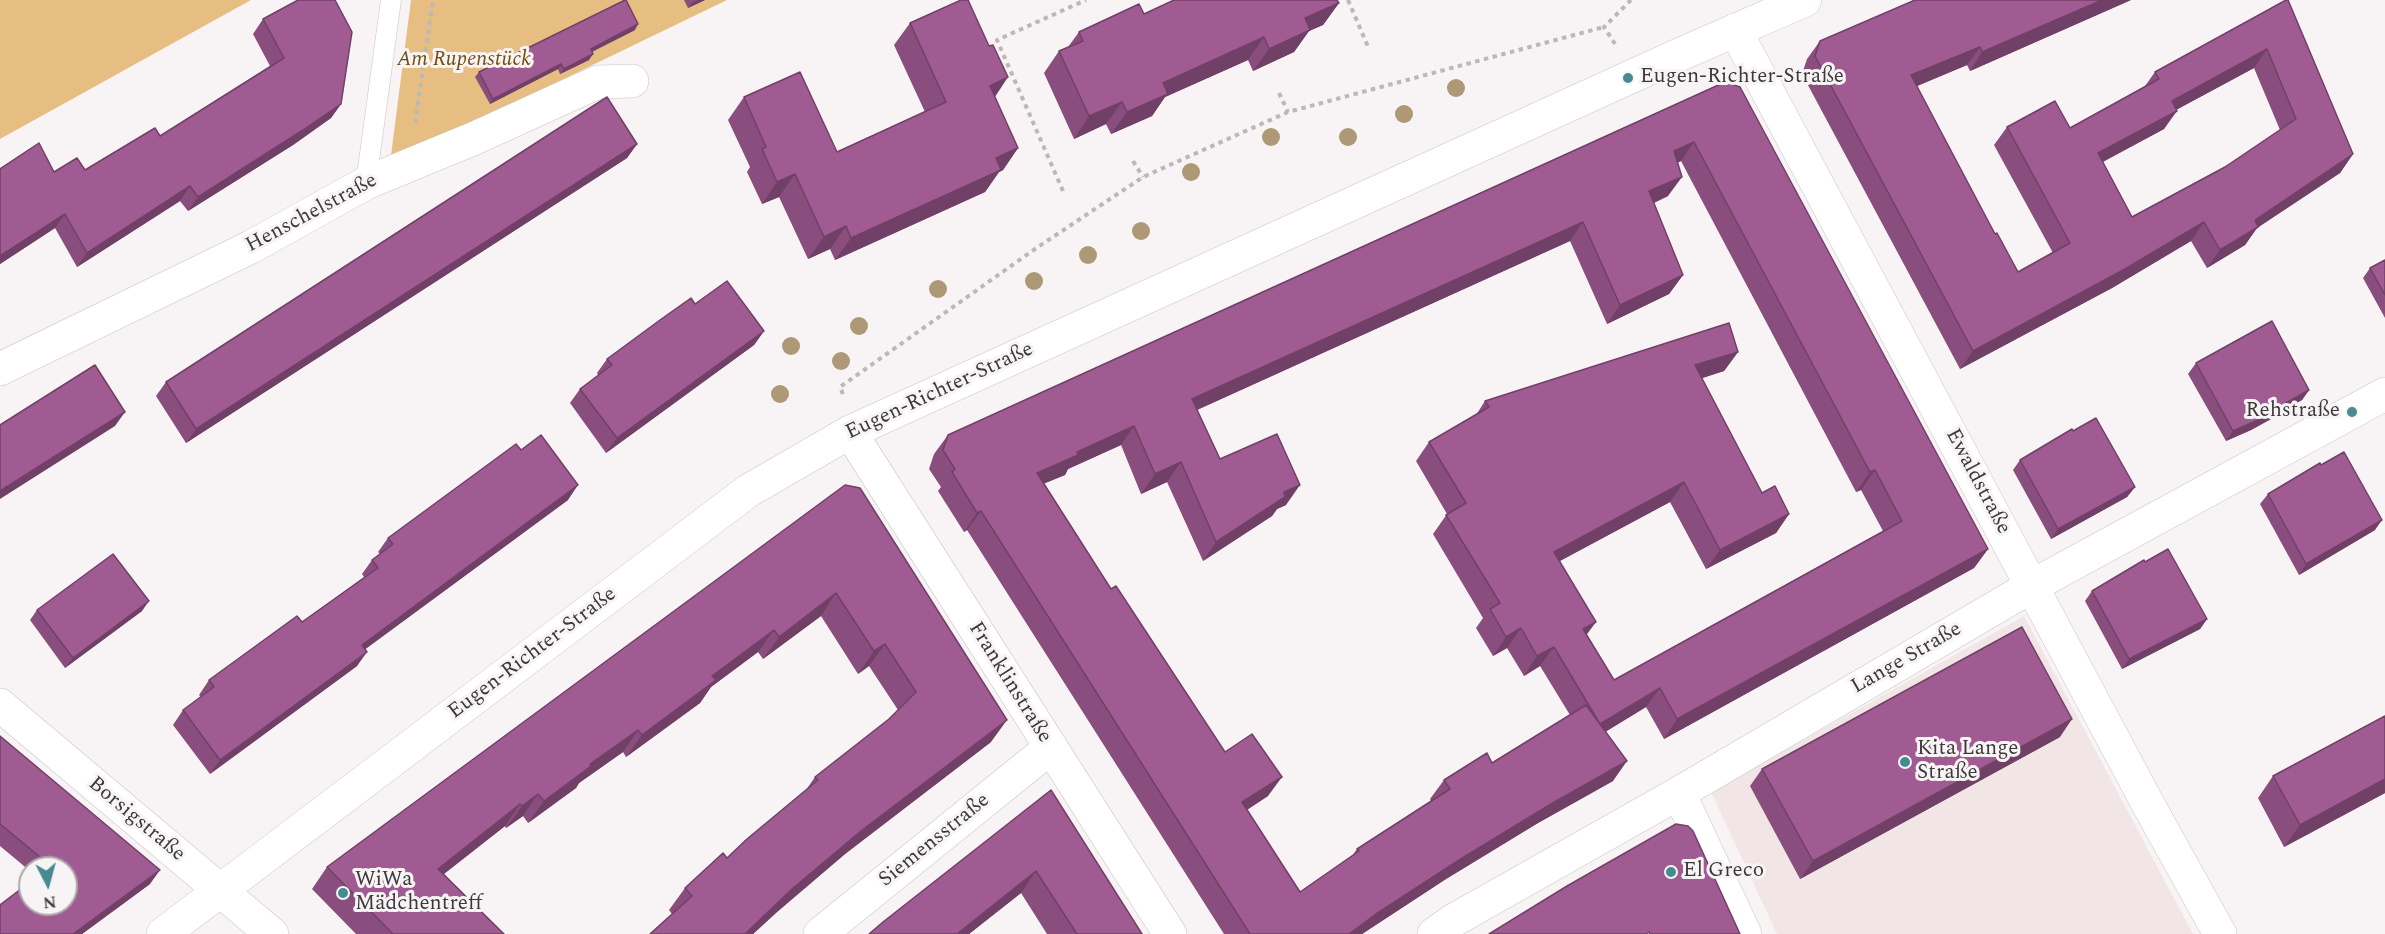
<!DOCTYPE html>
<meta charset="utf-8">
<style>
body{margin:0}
#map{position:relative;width:2385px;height:934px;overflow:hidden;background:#f8f4f5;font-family:Spectral,serif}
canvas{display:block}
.north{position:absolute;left:18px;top:856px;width:60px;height:60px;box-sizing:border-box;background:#f8f4f5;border:2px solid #aca9aa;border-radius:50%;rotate:174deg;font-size:16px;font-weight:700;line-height:24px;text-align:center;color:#3b3939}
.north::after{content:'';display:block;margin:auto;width:21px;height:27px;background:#448c90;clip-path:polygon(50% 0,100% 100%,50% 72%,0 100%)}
</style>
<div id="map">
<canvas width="2385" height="934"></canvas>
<div class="north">N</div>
</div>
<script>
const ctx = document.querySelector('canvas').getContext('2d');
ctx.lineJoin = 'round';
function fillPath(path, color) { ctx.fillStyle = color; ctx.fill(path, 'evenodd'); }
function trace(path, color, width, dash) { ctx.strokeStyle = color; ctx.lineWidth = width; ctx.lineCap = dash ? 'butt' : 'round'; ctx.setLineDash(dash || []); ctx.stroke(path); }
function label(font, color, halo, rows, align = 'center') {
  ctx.font = font + ' Spectral,serif'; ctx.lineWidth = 6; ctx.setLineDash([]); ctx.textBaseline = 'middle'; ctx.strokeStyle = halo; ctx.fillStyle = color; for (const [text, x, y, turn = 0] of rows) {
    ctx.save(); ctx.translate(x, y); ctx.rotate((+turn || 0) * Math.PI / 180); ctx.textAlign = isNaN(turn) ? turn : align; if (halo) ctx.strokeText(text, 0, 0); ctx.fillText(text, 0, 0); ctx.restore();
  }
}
const built = new Path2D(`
 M2024,616L2193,934H1777L1711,792Z`);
const green = new Path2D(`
 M0,0H251L0,139Z
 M411,0H727L390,163Z`);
const path = new Path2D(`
 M1348,0L1369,49
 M1615,44L1604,27L1631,0
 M1279,93L1288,112
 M415,123L433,0
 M1133,161L1143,177
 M1063,191L997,40L1086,0
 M843,394L840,387L1035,249L1143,177L1288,112L1604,27`);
const lane = new Path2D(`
 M366,183L391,0`);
const street = new Path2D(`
 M1735,30L2149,806L2220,934
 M0,369L251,247L366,183L475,138L598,82L632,81
 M850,432L1170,934
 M0,705L272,934
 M1679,793L1745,934
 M163,934L748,491L850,432L1681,54L1805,0
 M820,934L1050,748
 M1434,934L1454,920L1679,793L2032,586L2385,394`);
const trees = [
 [1456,88],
 [1404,114],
 [1271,137],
 [1348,137],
 [1191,172],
 [1141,231],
 [1088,255],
 [1034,281],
 [938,289],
 [859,326],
 [791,346],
 [841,361],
 [780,394]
];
const wall = new Path2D(`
 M684,0H705L688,8Z
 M2131,0L1970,71L1967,65L1917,86L1995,234L2018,272L2053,253L1994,145L2007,127L2070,128L2145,86L2155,72L2286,0L2353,154L2340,173L2257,228L2245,245L2207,268L2191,241L2112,288L1960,369L1802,74L1807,59L1820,41ZM2254,68L2280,130L2225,167L2132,217L2103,162L2164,129L2176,110Z
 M1339,3L1323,25L1309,31L1294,52L1253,71L1248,60L1165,97L1152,116L1111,134L1106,124L1074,139L1044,73L1059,51L1068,47L1079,32L1144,14Z
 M263,19L341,104L331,118L293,145L188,211L180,201L77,267L55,228L0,264V169L54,172L85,170L160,136L270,66L253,34Z
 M910,23L995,97L1018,148L1003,170L999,172L985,192L835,260L830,249L808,259L779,197L762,204L747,172L750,167L728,120L744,97L837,152L925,112L894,45Z
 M635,30L592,52L589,60L560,74L558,69L490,104L475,77L479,72Z
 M1725,82L1988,549L1974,568L1664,739L1646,707L1605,732L1613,781L1538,823L1446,879L1362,934H1224L967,530L964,532L938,491L941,487L929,469L934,454L948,435ZM1681,161L1856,492L1861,490L1883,531L1614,680L1587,635L1560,561L1670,502L1706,569L1776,533L1789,514L1762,493L1702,378L1724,371L1738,352L1485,401L1476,415L1429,442L1416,461L1447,514L1433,534L1483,618L1476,628L1493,656L1507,648L1524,676L1540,666L1570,715L1492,763L1444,780L1430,799L1431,801L1357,849L1352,856L1300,892L1247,810L1268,796L1225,752L1111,589L1044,483L1065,475L1068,469L1121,445L1141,494L1167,482L1203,561L1272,516L1277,509L1286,505L1220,459L1197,410L1570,241L1607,324L1669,294L1683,275L1654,203L1668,196L1677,163Z
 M637,144L627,158L186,443L156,396L166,382Z
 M2385,260V318L2363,278L2370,268Z
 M695,304L764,331L754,345L606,453L570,403L580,389L598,375L597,373L607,359Z
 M2196,363L2309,390L2302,400L2282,411L2280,414L2251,430L2226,441L2188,374Z
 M2073,431L2135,487L2127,497L2051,539L2013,470L2020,460Z
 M521,450L568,500L365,649L357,666L210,774L173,725L183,710L201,697L199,695L209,680L302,622L364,577L362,574L372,560L380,554L378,552L388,538Z
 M845,485L991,742L845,854L777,912L753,934H650L672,914L669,910L685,888L727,858L806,790L815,777L889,719L898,710L869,666L858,674L821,616L763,659L758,652L711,687L700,703L626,757L623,752L579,783L576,788L528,823L523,816L506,828L505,826L444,874L504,934H356L312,889L327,867Z
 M2268,494L2375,530L2299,575L2260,504Z
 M2145,562L2207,619L2200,629L2122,669L2085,601L2092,591Z
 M37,610L142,611L65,668L30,620Z
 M2385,716V793L2284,847L2258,798L2273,776Z
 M0,736L150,884L82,934H0L66,868H30V871L0,846Z
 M2060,737L1800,879L1750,786L1762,769Z
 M1051,790L1142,934H1047L1021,893L969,934H869Z`);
const shadedWall = new Path2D(`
 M698,0H705L688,8L692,3Z
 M2102,0H2131L1970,71L1982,52Z
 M1339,3L1323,25L1309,31L1294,52L1253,71L1269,49L1305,18Z
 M638,24L635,30L587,54L591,49Z
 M1264,37L1248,60L1165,97L1152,116L1111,134L1127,112L1163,83Z
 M1980,47L1967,65L1898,94L1911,75Z
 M2267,49L2254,68L2159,119L2172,101Z
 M593,54L589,60L560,74L564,69Z
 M561,64L558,69L490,104L493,99Z
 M1008,77L993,100L990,86Z
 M1122,102L1106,124L1074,139L1089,116Z
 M341,104L331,118L293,145L188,211L198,197Z
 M2177,111L2164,129L2085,171L2098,153Z
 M1694,142L1681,161L1660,170L1674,151Z
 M637,144L627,158L186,443L196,429Z
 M1018,148L1003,170L999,172L985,192L835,260L851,238L996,158Z
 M2353,154L2340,173L2257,228L2245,245L2207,268L2220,250L2255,220Z
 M795,174L779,197L762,204L777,182Z
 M1682,177L1668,196L1636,211L1649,191Z
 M190,186L180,201L77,267L87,253Z
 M65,214L55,228L0,264V256Z
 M1583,222L1570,241L1179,418L1192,399Z
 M2204,222L2191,241L2112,288L1960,369L1973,351Z
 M846,226L830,249L808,259L824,237Z
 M1683,275L1669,294L1607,324L1620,305Z
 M764,331L754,345L606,453L617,438Z
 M1738,352L1724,371L1681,385L1695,365Z
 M2309,390L2302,400L2282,411L2280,414L2251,430L2226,441L2233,431Z
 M125,412L115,426L0,499V491Z
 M1134,426L1121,445L1068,469L1065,475L1024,492L1037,473L1077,452Z
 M1181,462L1167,482L1141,494L1155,474Z
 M1875,470L1861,490L1856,492L1870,472Z
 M1684,482L1670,502L1541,571L1554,552Z
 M578,485L568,500L352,659L362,645Z
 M1300,485L1286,505L1277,509L1272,516L1203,561L1216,542L1284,492Z
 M2135,487L2127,497L2051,539L2058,529Z
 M981,511L967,530L964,532L977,513Z
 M1789,514L1776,533L1706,569L1720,550Z
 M2382,520L2375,530L2299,575L2306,564Z
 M1988,549L1974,568L1664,739L1677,719Z
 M836,593L821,616L763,659L779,637Z
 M149,601L142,611L65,668L73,658Z
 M2207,619L2200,629L2122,669L2129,659Z
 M1596,622L1582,641L1583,629Z
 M1521,628L1507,648L1493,656L1506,637Z
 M774,630L758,652L711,687L700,703L626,757L642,735L712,676Z
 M885,644L869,666L858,674L874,651Z
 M1554,647L1540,666L1524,676L1537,656Z
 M367,652L357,666L210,774L220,760Z
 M1660,688L1646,707L1587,743L1600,724Z
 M2072,719L2060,737L1800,879L1813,861Z
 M1007,720L991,742L845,854L777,912L753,934H745L792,889L861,831Z
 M638,730L623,752L579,783L576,788L528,823L544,801L590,764Z
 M1627,761L1613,781L1538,823L1446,879L1362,934H1349L1376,914L1459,860L1551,804Z
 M1282,777L1268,796L1229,821L1242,802Z
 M2385,779V793L2284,847L2300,825Z
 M538,794L523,816L506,828L522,806Z
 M520,804L505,826L422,891L438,869Z
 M160,870L150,884L82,934H73Z
 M1036,871L1021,893L969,934H957Z`);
const building = new Path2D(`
 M298,0H335L352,32L341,104L303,130L198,197L190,186L87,253L65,214L0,256V169L39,143L54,172L77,158L85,170L155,128L160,136L284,58L263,19Z
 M625,0H626L638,24L591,49L593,54L564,69L561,64L493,99L479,72Z
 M961,0H968L989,46L993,45L1008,77L990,86L1018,148L996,158L1001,170L851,238L846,226L824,237L795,174L777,182L762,149L766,147L744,97L800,72L837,152L946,102L910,23Z
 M1174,0H1337L1339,3L1305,18L1310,30L1269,49L1264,37L1163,83L1168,94L1127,112L1122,102L1089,116L1059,51L1083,41L1079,32L1139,4L1144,14Z
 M1915,0H2102L1982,52L1980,47L1911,75L1995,234L1997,233L2018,272L2070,243L2007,127L2055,101L2070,128L2159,79L2155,72L2286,0H2288L2353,154L2255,220L2258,227L2220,250L2204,222L2125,269L1973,351L1815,56L1820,41ZM2267,49L2296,119L2225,167L2132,217L2098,153L2177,111L2172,101Z
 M1725,82L1740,87L1988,549L1677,719L1660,688L1600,724L1554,647L1537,656L1521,628L1506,637L1490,609L1500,603L1446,515L1466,503L1429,442L1489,407L1485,401L1729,323L1738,352L1695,365L1762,493L1775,486L1789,514L1720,550L1684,482L1554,552L1596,622L1583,629L1614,680L1902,521L1875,470L1870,472L1694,142L1674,151L1682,177L1649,191L1683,275L1620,305L1583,222L1192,399L1220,459L1277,434L1300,485L1284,492L1285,497L1216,542L1181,462L1155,474L1134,426L1077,452L1078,455L1037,473L1111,589L1116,586L1225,752L1252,734L1282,777L1242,802L1300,892L1359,851L1357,849L1450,789L1444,780L1487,753L1492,763L1586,705L1627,761L1551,804L1459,860L1376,914L1349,934H1250L981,511L977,513L952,472L955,469L943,450L948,435Z
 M607,97L637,144L196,429L166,382Z
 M2385,260V295L2370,268Z
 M727,281L764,331L617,438L580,389L612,365L607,359L660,320L691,298L695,304Z
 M2272,321L2309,390L2286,403L2287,404L2258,420L2233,431L2196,363Z
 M95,365L125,412L0,491V425Z
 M2096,418L2135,487L2058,529L2020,460L2072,429L2073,431Z
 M541,435L578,485L362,645L367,652L220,760L183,710L214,687L209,680L297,616L302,622L378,568L372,560L393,544L388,538L516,444L521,450Z
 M2344,452L2382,520L2306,564L2268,494L2320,463L2321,465Z
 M845,485L860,488L1007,720L861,831L792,889L745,934H650L692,896L685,888L723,853L727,858L747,839L818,780L815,777L889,719L916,692L885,644L874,651L836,593L779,637L774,630L712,676L716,680L642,735L638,730L590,764L591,766L544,801L538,794L522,806L520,804L438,869L504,934H393L327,867Z
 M2168,549L2207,619L2129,659L2092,591L2144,560L2145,562Z
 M113,554L149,601L73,658L37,610Z
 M2022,627L2072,719L1813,861L1762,769Z
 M2385,716V779L2300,825L2273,776Z
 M0,736L160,870L73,934H0V905L30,882V904H66V868H49L51,866L0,824Z
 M1051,790L1142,934H1077L1036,871L957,934H869L883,922Z
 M1676,824L1688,826L1693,831L1740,934H1650L1649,932L1646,934H1489L1567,886Z`);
const markers = [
 [1628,78,6,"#448c90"],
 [2352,412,6,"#448c90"],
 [1905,762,6,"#448c90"],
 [1671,872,6,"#448c90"],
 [343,893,6,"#448c90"]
];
const parkNames = [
 ["Am Rupenstück",464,61]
];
const poiNames = [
 ["Eugen-Richter-Straße",1640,78],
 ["Rehstraße",2340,412,"right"],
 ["Kita Lange",1917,750],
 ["Straße",1917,774],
 ["El Greco",1683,872],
 ["WiWa",355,881],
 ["Mädchentreff",355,905]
];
const streetNames = [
 ["Henschelstraße",312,214,-28],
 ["Eugen-Richter-Straße",940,392,-25],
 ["Ewaldstraße",1977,482,62],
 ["Eugen-Richter-Straße",533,654,-37],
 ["Lange Straße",1907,659,-30],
 ["Franklinstraße",1009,683,58],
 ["Borsigstraße",136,820,40],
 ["Siemensstraße",935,841,-39]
];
fillPath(built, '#f2e5e6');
fillPath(green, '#e7be82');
trace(lane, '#c9c5c5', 21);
trace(street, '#c9c5c5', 34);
trace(path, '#bbb8b8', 4, [4.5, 4.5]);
trace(lane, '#fff', 20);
trace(street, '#fff', 33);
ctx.fillStyle = '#ae9976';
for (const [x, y] of trees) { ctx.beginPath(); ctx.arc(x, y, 9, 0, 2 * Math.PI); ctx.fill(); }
fillPath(wall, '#8a4e7e');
fillPath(shadedWall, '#714067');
fillPath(building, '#a15b93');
trace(building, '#714067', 1.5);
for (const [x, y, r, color] of markers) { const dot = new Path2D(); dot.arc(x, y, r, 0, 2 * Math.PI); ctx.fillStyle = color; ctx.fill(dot); trace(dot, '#f8f4f5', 2); }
label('italic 21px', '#714e0e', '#f8f4f5', parkNames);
label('21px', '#3b3939', '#f8f4f5', poiNames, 'left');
label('21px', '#3b3939', '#f8f4f5', streetNames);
</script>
